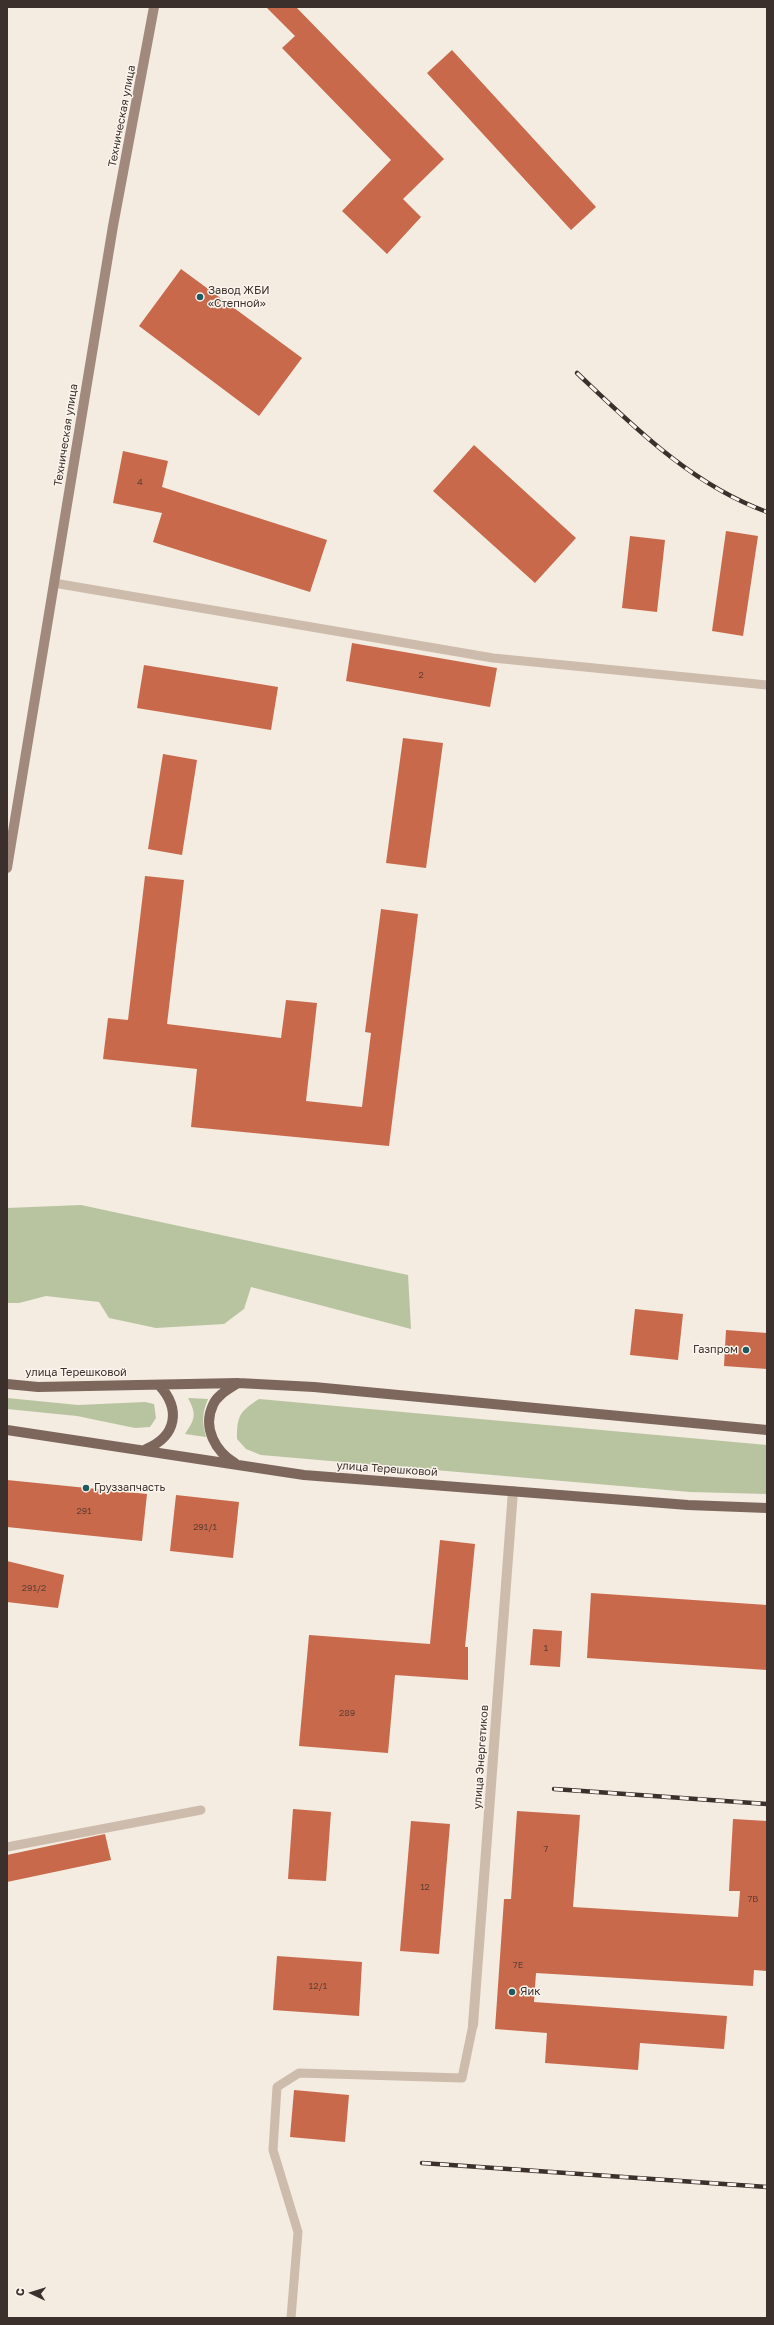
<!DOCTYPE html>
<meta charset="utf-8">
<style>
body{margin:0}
#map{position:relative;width:774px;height:2325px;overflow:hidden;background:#f4ebe1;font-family:"Golos Text",sans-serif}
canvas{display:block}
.frame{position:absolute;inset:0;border:8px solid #3b302b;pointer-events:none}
.north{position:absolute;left:12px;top:2273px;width:40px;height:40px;-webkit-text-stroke:3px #fbf5ee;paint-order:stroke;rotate:274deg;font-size:11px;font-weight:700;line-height:16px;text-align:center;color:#3b302b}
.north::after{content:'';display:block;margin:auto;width:14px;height:18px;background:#3b302b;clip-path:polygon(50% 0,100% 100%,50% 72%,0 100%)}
</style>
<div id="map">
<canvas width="774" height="2325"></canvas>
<div class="frame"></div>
<div class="north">С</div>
</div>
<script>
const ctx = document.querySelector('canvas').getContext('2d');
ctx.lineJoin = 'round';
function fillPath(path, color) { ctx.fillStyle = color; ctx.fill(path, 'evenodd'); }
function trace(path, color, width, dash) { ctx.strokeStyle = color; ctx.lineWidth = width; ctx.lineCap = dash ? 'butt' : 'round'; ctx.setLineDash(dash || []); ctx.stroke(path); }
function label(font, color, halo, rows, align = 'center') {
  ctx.font = font + ' "Golos Text",sans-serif'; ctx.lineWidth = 3; ctx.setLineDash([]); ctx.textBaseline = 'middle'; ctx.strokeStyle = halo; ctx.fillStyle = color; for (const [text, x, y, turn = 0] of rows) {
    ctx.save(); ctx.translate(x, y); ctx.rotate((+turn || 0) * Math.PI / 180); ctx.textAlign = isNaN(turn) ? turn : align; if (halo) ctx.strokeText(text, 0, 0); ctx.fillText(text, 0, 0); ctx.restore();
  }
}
const green = new Path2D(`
 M81,1205L408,1275L411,1329L251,1287L244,1309L224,1324L156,1328L109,1318L99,1302L46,1296L19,1303H7V1208Z
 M7,1398L78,1405L145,1402L154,1404L156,1418L150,1427L135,1428L77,1416L7,1409Z
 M188,1398L208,1399C202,1413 202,1422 206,1437L185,1434C195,1419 197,1415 188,1398Z
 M259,1399L767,1445V1494L690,1492L261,1455L246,1449L237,1439C237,1416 239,1412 259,1399Z`);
const building = new Path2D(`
 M266,7H296L444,159L403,199L421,217L387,254L342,211L391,160L282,48L295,36Z
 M452,50L596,207L571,230L427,73Z
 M181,269L302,358L259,416L139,326Z
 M474,445L576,538L535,583L433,491Z
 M123,451L168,461L162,487L327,540L310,592L153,542L162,513L113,503Z
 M726,531L758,536L743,636L712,631Z
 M630,536L665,540L657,612L622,608Z
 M352,643L497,668L490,707L346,681Z
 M144,665L278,687L271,730L137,708Z
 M403,738L443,743L426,868L386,863Z
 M163,754L197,760L182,855L148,849Z
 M145,876L184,880L167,1024L281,1038L286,1000L317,1003L306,1101L362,1107L371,1033L365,1032L381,909L418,914L389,1146L191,1127L197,1069L103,1059L108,1018L128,1020Z
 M635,1309L683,1314L678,1360L630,1355Z
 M726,1330L767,1333V1369L724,1366Z
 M7,1480L147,1494L142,1541L7,1527Z
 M176,1495L239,1502L233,1558L170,1551Z
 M440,1540L475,1544L465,1647H468V1680L395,1675L388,1753L299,1746L309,1635L430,1644Z
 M7,1561L64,1575L58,1608L7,1602Z
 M591,1593L767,1605V1670L587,1658Z
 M533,1629L562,1631L560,1667L530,1665Z
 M293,1809L331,1812L326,1881L288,1879Z
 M517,1811L580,1815L573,1907L738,1917L740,1891H729L733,1819L767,1821V1971L754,1970L753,1986L536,1973L534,2002L727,2016L724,2049L640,2043L638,2070L545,2063L547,2033L495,2029L504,1899H511Z
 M411,1821L450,1824L439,1954L400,1951Z
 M105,1834L111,1860L7,1882V1855Z
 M277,1956L362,1962L359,2016L273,2010Z
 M294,2090L349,2095L345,2142L290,2137Z`);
const lane = new Path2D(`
 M54,583L493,658L767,685
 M7,1847L201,1810
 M291,2318L298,2232L273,2150L277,2087L299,2073L462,2078L473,2025`);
const street = new Path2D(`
 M473,2025L513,1491`);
const secondary = new Path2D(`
 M7,868L113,226L154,7`);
const primary = new Path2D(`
 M7,1384L38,1387L238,1383L314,1387L767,1430
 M7,1430L304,1475L688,1505L767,1508
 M146,1449C177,1436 181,1409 159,1385
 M235,1463C216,1452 202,1428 213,1405C217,1395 229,1389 238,1383`);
const rail = new Path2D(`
 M577,373C634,427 692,485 767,512
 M554,1789L767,1804
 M422,2163L767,2187`);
const markers = [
 [200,297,4,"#1f5a5e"],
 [746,1350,4,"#1f5a5e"],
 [86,1488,4,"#1f5a5e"],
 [512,1992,4,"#1f5a5e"]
];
const numberNames = [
 ["4",140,482],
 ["2",421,675],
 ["291",84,1511],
 ["291/1",205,1527],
 ["291/2",34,1588],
 ["1",546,1648],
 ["289",347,1713],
 ["7",546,1849],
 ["12",425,1887],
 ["7В",753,1899],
 ["7Е",518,1965],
 ["12/1",318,1986]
];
const streetNames = [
 ["Техническая улица",122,116,-79],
 ["Техническая улица",66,435,-81],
 ["улица Терешковой",76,1373],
 ["улица Терешковой",387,1469,4],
 ["улица Энергетиков",481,1757,-86]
];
const poiNames = [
 ["Завод ЖБИ",208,291],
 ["«Степной»",208,304],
 ["Газпром",738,1350,"right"],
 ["Груззапчасть",94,1488],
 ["Яик",520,1992]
];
fillPath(green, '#b8c4a0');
fillPath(building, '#c8694b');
trace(lane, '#cdbbac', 9);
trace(street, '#cdbbac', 10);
trace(secondary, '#a18a7d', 10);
trace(primary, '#7d675c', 10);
trace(rail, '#3b302b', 4.5);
trace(rail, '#fbf5ee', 3, [9]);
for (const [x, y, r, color] of markers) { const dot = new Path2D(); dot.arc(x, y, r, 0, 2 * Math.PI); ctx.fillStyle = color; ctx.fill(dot); trace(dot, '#fbf5ee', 1.5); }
label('9px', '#5e3e33', null, numberNames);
label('11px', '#3b302b', '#fbf5ee', streetNames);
label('11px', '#3b302b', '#fbf5ee', poiNames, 'left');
</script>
